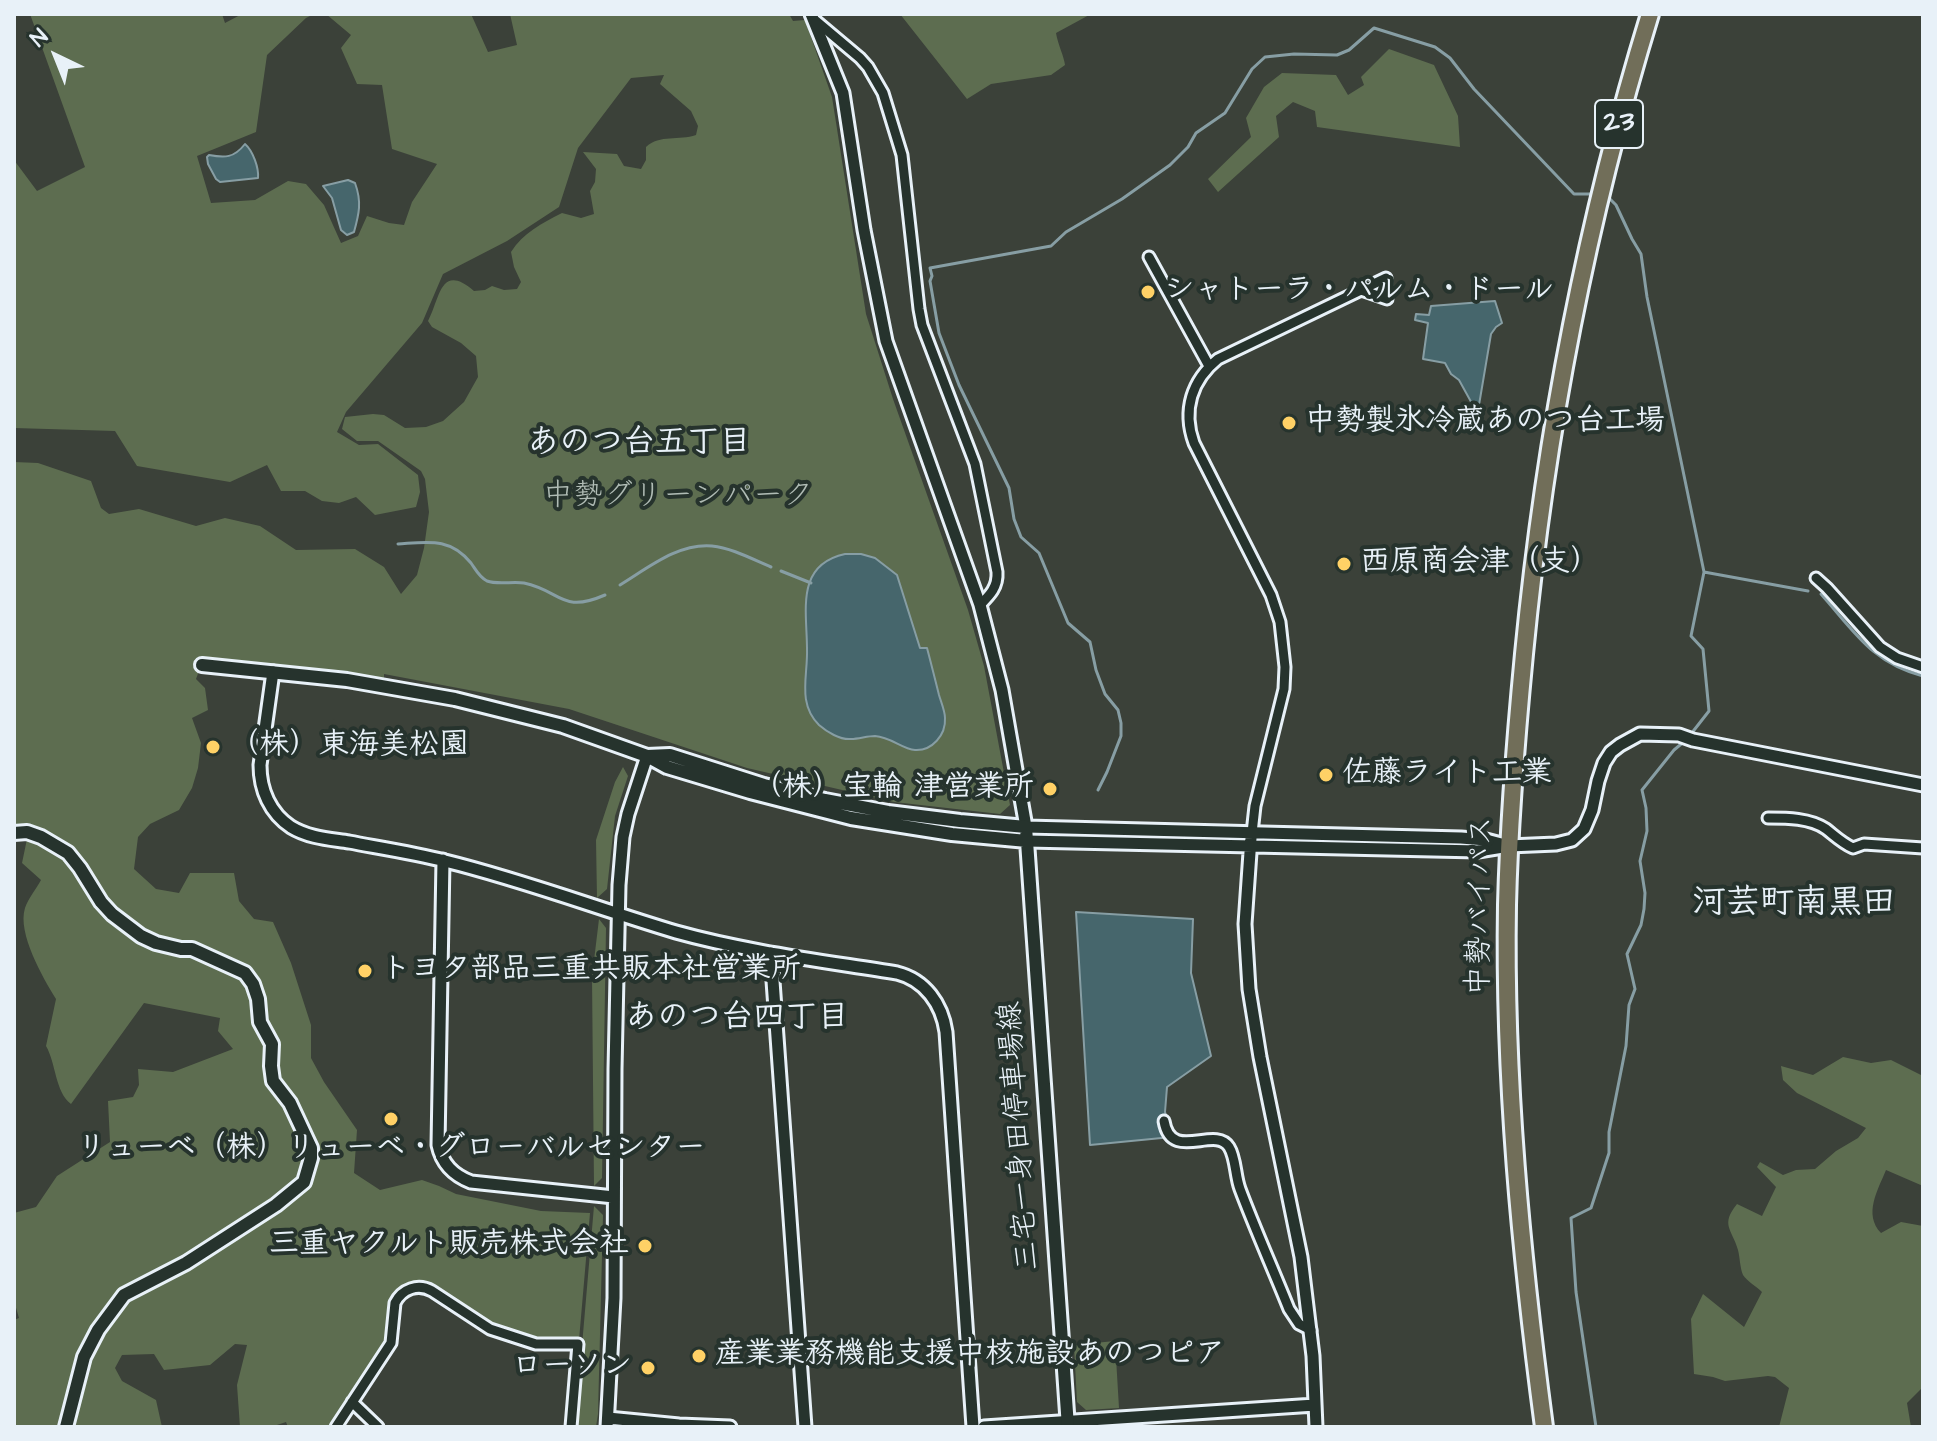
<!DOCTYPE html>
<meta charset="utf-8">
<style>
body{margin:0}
#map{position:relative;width:1937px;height:1441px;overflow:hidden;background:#3b4139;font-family:"Architects Daughter",sans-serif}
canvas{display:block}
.frame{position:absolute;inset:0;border:16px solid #e8f1f8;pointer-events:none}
.north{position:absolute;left:16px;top:16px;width:80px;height:80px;-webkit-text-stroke:6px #26332d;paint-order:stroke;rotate:317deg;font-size:22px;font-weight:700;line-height:32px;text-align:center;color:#e8f1f8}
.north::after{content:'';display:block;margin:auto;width:28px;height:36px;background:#e8f1f8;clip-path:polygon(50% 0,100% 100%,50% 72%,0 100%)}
</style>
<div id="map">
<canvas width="1937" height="1441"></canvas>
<div class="frame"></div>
<div class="north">N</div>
</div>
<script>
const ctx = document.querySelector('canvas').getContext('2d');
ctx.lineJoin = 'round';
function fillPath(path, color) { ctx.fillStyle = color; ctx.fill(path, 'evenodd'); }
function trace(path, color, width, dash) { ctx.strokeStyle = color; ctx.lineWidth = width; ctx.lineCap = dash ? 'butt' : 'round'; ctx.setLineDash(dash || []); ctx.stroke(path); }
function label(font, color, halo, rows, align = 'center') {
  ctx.font = font + ' "Architects Daughter","Klee One",sans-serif'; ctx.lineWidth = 8; ctx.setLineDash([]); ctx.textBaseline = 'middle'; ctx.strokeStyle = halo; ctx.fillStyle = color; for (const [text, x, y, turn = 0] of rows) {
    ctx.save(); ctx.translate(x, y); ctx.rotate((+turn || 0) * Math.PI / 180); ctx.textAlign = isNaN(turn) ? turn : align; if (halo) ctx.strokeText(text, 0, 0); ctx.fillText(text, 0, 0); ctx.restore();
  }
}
const green = new Path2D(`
 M30,14H222L225,23L242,14H314L306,18L267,55L256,132L197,156L211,203L255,200L288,181L306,184L324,205L341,243L358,236L367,216L389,223L404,225L412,202L437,164L392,149L382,85L357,84L341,48L351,35L326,14H471L488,52L517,45L510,14H789L793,21L805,20L832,97L866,314L893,399L968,610L984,666L1010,805L1000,814L894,802L747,768L569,709L384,674V680L202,663L196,679L205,688L208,710L192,718L201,743L198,768L192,788L179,810L150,824L138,837L134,869L156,889L179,893L190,873H234L239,901L254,919L273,922L291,963L311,1025V1058L324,1082L357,1130L354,1173L380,1190L422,1180L439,1186L456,1194L541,1211L590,1213L579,1340L537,1341L493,1324L432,1285L418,1282L406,1285L393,1297L390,1305L386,1342L329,1427H288L286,1422L271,1427H240L237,1385L247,1345L235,1344L210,1365L164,1370L154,1354L122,1355L115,1368L122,1381L156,1400L162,1427H14V1320L19,1318L14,1301V1213L36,1207L57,1176L110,1142L108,1101L133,1097L139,1085L138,1069L173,1072L233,1049L218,1031L220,1018L144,1003L71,1104C55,1092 56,1063 46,1046L56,999C43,978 17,933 25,908C28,899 36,889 41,880L22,863L27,839H14V462L38,463L91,481L101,508L109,514L139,509L196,526L225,518L260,526L296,550L355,549L384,567L401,594L417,575L424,548L429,512L425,479L421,471L378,441H357L342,429L345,417L373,414L384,415L405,428L426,427L443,421L464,402L478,377L476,356L461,343L432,327L428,321C440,299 440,262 474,291L485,290L492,286L504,290L517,289L521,282L514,267L511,252C523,233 542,223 562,213L581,218L594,214L590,191L595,182L596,169L583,152L617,154L624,166L641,169L646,160V147C660,134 679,141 696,135L698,126L691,111L660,84L664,75L631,78L578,148L559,207L507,241L443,274L422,323L346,412L337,432L359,445L378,444L418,475L420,492L416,507L375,515L356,497L339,503L322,501L305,491H281L267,465L230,482L137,466L115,431L14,428V160L37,191L85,167Z
 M900,14H1091L1056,33C1058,45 1064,56 1065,65L1051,75L991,84L967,99Z
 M1389,49L1434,65L1458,116L1460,147L1317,127L1315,111L1293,102L1276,116L1279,137L1218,192L1208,179L1251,137L1246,118L1264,87L1282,73L1336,75L1348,95L1364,85L1361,77Z
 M623,767L628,776L615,816L607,889L597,898L596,840L615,782Z
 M599,919L606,928L602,1178L594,1186L592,977Z
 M1843,1057L1871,1063L1891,1060L1923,1076V1186L1886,1170C1878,1190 1863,1214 1881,1233L1901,1222L1923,1226V1387L1907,1403L1911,1427H1779L1789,1388L1775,1377L1768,1376L1725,1381L1713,1377L1694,1374L1691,1319L1703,1294L1744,1327L1762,1292C1757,1287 1747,1281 1743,1275C1740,1268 1740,1258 1738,1250C1732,1229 1720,1225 1737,1204L1762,1216L1776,1187L1757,1167L1760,1162L1783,1175L1796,1170L1815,1169L1836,1151L1858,1138L1866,1128L1797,1093L1783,1080L1781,1066L1813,1075Z
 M594,1206L603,1215L598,1414L596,1427H575Z
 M1115,1341L1119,1408L1086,1410L1077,1402L1074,1345Z`);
const water = new Path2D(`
 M245,144C253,151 259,168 258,178L220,182L216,179L208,164L207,157L209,155C225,158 234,158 245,144Z
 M348,180L355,183C362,202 359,214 354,232L347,235L341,230L332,198L323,186Z
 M1495,301L1502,323L1496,327L1491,334L1479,405L1477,409H1475L1459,380L1451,374L1445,363L1423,359L1428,323L1415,320L1416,314L1429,315L1431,306Z
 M845,554H861L875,558L897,575L920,648H927C931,663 935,679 939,695C941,702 945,711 945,718C946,735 932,751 915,750C902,749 891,737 875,736C867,736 859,739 851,739C840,740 827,732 819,725C797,703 808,676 807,649C807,611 795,565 845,554Z
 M1076,912L1193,919L1191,973L1211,1056L1167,1087L1165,1112L1172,1137L1090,1145Z`);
const stream = new Path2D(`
 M1606,195L1616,205L1632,239L1641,254L1647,297L1704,572L1691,636L1703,649L1709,711L1691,734
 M398,544C428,542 450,537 471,563C476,570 479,577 487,581C498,585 513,581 524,583C562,591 561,614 605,595
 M781,571L811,583
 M1704,572L1808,591
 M620,585C648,568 678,543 712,546C732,548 752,559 771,567
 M1821,594C1854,631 1872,663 1923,676
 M1098,790L1107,772L1121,736V723L1118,710L1105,694L1096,670L1090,642L1068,623L1039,553L1021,537L1014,519L1009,488L959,385L939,333L930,281L932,276L930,268L1051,246L1066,232L1122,199L1170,165L1188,147L1196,133L1225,113L1252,69L1265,57L1294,54L1337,55L1349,50L1374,28L1435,47L1450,58L1474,89L1574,194H1595
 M1596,1427L1576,1292L1571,1218L1591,1208L1609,1153V1132L1626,1046L1629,1005L1635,989L1627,954L1641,925L1644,909L1645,893L1640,861L1647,831L1646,808L1642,790L1674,750L1686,740`);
const minor = new Path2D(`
 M816,21L860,58L868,67L883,93L902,155L919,309L922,325L975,464L997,572C998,587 990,595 980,605
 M1149,257L1209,366
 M1816,578L1827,588L1880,647L1897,658L1923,667
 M1768,818C1787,818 1810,818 1826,829C1835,836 1842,843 1853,848L1864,844L1923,848
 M1252,833L1255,806L1284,689L1285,667L1280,622L1271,595L1194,443C1182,410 1192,380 1218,359L1386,278L1387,299L1361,290
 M1164,1121C1171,1163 1215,1125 1229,1147C1236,1158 1235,1176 1240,1189C1255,1229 1273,1269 1289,1309L1299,1324L1311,1330
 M352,1402L378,1427
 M336,1427L391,1343L395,1303C402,1289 418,1283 432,1291L490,1329L536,1344H578L571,1427`);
const tertiary = new Path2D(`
 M811,14L843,93L864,230L886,341L980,605L1002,690L1026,827L1461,838L1486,840L1509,846
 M273,672L260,765C260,790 270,813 291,827C309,838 330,839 349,842C381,848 414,853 445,861C523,880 599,909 676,932C748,952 823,961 897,973C925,980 942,1004 946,1032L973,1427
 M1251,838L1245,924L1249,989L1260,1057L1301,1257L1313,1356L1316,1427
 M1027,841L1478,851L1509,846L1556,844L1572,840L1584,829L1592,810L1598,781L1604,763L1611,752L1620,745L1640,734L1679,735L1693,740L1923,785
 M443,860L438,1145C442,1164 453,1175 471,1182L614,1197
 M771,953L805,1427
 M608,1418L679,1425L730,1427
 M607,1427L614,1298L615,1069L619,885L623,837L628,814L647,756
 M984,1427L1315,1405`);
const secondary = new Path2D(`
 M202,665L347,680L455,699L563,726L647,756L667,767L750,792L851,818L952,834L1027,841
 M647,756L670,755L764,785L825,800L888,812L960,821L1026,827L1068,1427
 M14,833L27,832L41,837L68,853L80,868L101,902L112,914L141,936L156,943L181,949H192L245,973L253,984L258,999L260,1022L272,1044L271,1066L273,1081L290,1103L311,1148V1158L304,1182L276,1205L186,1263L124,1295L98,1330L84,1357L66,1427`);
const trunk = new Path2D(`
 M1544,1427C1521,1254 1504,1079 1507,905C1509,821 1516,737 1524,654C1545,438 1586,222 1650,14`);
const markers = [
 [1148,292,8,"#ffd166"],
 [1289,423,8,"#ffd166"],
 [1344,564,8,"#ffd166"],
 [213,747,8,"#ffd166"],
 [1326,775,8,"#ffd166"],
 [1050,789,8,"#ffd166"],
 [365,971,8,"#ffd166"],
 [391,1119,8,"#ffd166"],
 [645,1246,8,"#ffd166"],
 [699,1356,8,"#ffd166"],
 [648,1368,8,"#ffd166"]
];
const shields = [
 [1619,124,48]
];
const shieldNames = [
 ["23",1619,124]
];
const poiNames = [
 ["シャトーラ・パルム・ドール",1164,292],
 ["中勢製氷冷蔵あのつ台工場",1305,423],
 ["西原商会津（支）",1360,564],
 ["（株）東海美松園",229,747],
 ["佐藤ライト工業",1342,775],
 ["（株）宝輪 津営業所",1034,789,"right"],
 ["トヨタ部品三重共販本社営業所",381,971],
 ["リューベ（株）リューベ・グローバルセンター",391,1150,"center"],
 ["三重ヤクルト販売株式会社",629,1246,"right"],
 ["産業業務機能支援中核施設あのつピア",715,1356],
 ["ローソン",632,1368,"right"]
];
const parkNames = [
 ["中勢グリーンパーク",678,498]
];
const streetNames = [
 ["中勢バイパス",1482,906,-89],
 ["三宅一身田停車場線",1021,1136,-94]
];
const neighbourhoodNames = [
 ["あのつ台五丁目",639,444],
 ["あのつ台四丁目",737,1019]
];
const quarterNames = [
 ["河芸町南黒田",1794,905]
];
fillPath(green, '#5d6d50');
fillPath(water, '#46666c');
trace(water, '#879ea4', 2);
trace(stream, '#879ea4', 3);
trace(minor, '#e8f1f8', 15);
trace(tertiary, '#e8f1f8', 17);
trace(secondary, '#e8f1f8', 18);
trace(trunk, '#e8f1f8', 22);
trace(minor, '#26332d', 9);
trace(tertiary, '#26332d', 11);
trace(secondary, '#26332d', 12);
trace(trunk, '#716e59', 16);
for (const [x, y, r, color] of markers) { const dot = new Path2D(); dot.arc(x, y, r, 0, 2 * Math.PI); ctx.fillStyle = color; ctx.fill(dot); trace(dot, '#26332d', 3); }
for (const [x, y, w] of shields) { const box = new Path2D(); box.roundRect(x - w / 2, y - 24, w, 48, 6); ctx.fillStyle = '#26332d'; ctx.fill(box); trace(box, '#e8f1f8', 2); }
label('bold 28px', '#e8f1f8', null, shieldNames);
label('bold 30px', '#e8f1f8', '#26332d', poiNames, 'left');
label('30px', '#b0bcb5', '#26332d', parkNames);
label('30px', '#e8f1f8', '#26332d', streetNames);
label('bold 32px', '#e8f1f8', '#26332d', neighbourhoodNames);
label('bold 34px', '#e8f1f8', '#26332d', quarterNames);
</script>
